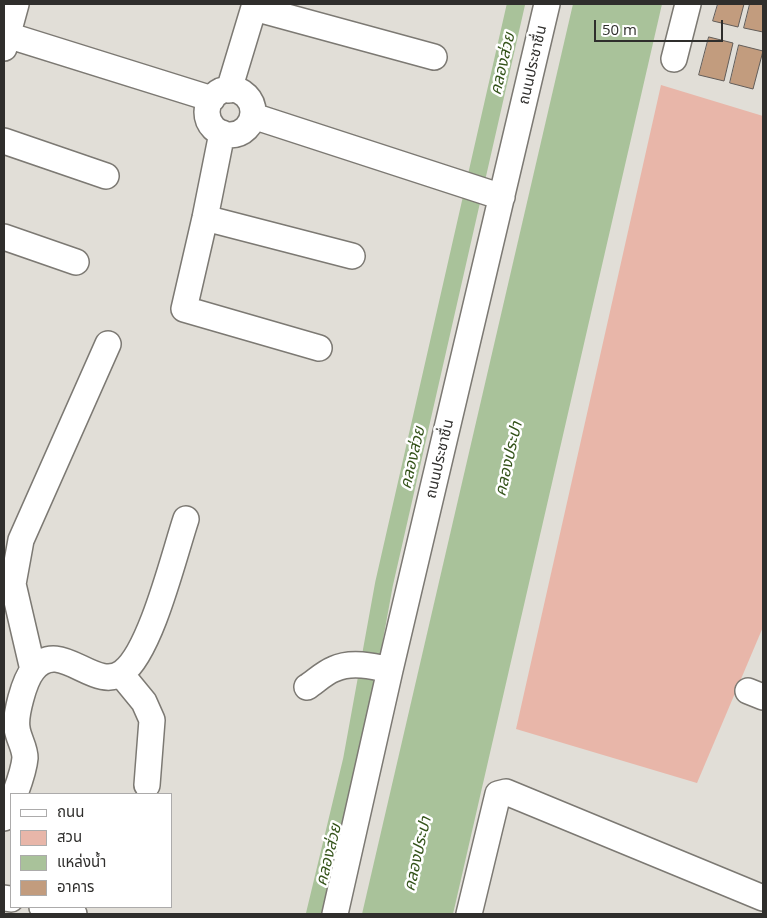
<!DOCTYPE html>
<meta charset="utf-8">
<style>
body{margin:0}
#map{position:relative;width:767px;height:918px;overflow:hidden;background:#e1ded7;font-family:"Open Sans","Noto Sans Thai",sans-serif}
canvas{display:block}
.frame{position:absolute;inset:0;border:5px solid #2f2e2c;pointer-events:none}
.legend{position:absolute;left:10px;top:793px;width:162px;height:115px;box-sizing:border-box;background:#fff;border:1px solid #acabab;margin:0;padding:6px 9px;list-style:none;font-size:15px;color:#2f2e2c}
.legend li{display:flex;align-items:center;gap:10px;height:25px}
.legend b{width:25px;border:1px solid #acabab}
.scale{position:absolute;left:594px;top:20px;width:129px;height:22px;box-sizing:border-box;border:2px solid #2f2e2c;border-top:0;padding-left:6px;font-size:15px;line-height:18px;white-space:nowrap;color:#2f2e2c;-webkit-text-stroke:4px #fff;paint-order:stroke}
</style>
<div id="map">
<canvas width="767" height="918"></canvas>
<div class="frame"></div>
<ul class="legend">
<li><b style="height:6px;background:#fff"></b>ถนน</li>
<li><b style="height:14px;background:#e8b6a9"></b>สวน</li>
<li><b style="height:14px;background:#a9c29a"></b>แหล่งน้ำ</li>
<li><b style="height:14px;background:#c29c7e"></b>อาคาร</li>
</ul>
<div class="scale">50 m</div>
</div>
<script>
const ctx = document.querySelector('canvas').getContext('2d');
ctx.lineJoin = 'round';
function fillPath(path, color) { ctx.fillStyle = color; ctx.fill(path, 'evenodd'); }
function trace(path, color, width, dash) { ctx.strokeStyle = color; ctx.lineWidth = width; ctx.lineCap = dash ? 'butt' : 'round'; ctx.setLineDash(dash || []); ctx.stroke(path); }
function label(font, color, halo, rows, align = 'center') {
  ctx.font = font + ' "Open Sans","Noto Sans Thai",sans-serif'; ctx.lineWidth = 5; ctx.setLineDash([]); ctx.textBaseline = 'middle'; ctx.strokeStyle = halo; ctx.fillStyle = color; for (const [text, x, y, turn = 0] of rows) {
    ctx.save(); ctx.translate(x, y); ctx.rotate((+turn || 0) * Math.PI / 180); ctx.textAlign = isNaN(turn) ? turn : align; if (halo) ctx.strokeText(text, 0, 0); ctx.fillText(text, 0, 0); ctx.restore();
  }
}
const green = new Path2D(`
 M661,85L763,116V627L697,783L516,729Z`);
const water = new Path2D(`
 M573,4H662L453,914H362Z`);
const canal = new Path2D(`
 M315,914L352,760L384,584L516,4`);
const building = new Path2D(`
 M718,4H744L738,27L713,21Z
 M750,4H763V32L744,28Z
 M709,37L733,43L724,81L699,75Z
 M739,45L763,51L753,89L730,83Z`);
const minor = new Path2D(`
 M254,8L434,57
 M4,34L212,99
 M4,48L16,4
 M674,59L688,4
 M207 112a23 23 0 1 1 46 0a23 23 0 1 1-46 0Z
 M229,90L255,4
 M253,116L502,197
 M222,133L205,218L184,309L319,348
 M4,141L106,176
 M205,218L352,256
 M4,237L76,262
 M33,670L13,584L21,540L108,344
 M121,674L144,702L152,720L147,785
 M307,687C316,681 324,673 334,669C351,661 373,666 390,670
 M748,691L763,697
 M15,794C19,783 24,770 25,758C25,747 18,738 17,728C15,715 24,681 33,670C60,636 95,694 123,672C151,651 174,555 186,519
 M4,818L11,804
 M4,898L11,899
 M42,907L74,914
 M335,914L390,670L547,4
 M469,914L498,794L506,792L763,898`);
const streetNames = [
 ["ถนนประชาชื่น",533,65,-77],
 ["ถนนประชาชื่น",440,459,-77]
];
const waterNames = [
 ["คลองส่วย",503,64,-77],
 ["คลองส่วย",413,458,-77],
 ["คลองประปา",509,459,-77],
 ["คลองประปา",418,854,-77],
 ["คลองส่วย",329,855,-76]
];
fillPath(green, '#e8b6a9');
fillPath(water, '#a9c29a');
trace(canal, '#a9c29a', 18);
fillPath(building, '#c29c7e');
trace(building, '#625c58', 1);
trace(minor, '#7c7973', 28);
trace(minor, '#fff', 25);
label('15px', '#2f2e2c', '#fff', streetNames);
label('italic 16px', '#34531a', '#fff', waterNames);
</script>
